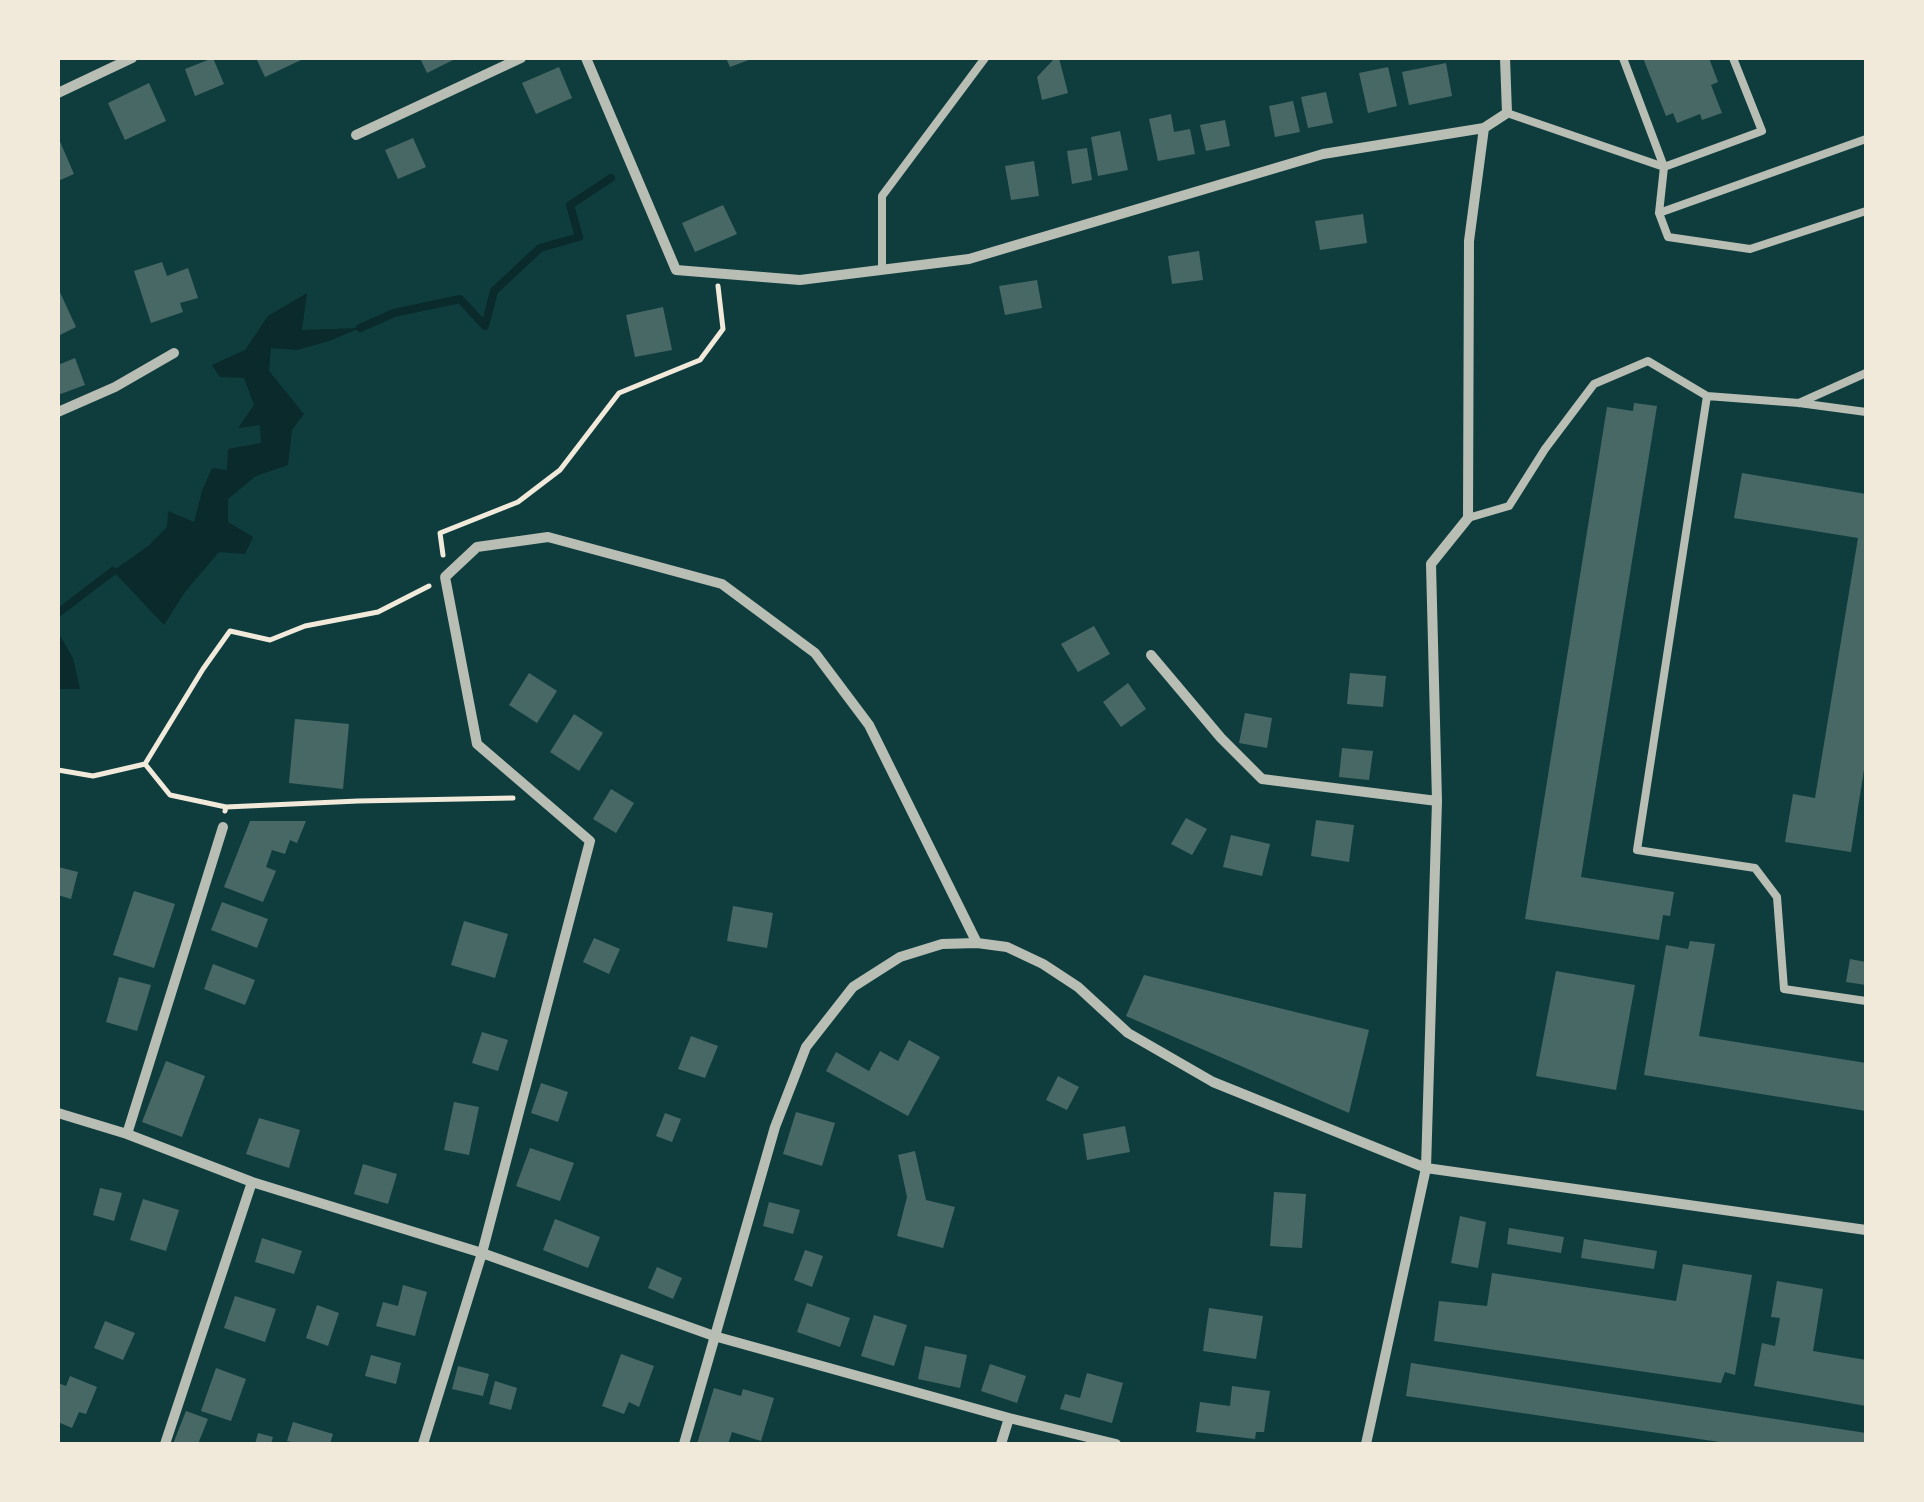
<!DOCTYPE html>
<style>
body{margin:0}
#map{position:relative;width:1924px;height:1502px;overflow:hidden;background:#0f3d3e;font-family:"Fira Sans",sans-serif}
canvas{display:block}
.frame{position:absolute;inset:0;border:60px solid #f1e9da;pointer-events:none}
</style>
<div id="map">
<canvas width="1924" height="1502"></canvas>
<div class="frame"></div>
</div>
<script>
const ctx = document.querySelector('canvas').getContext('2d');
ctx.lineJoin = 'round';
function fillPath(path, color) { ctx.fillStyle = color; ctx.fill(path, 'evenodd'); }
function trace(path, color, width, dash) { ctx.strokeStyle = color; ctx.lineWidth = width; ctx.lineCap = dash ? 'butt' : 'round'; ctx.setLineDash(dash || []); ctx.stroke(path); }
const water = new Path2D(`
 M307,293L302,330L360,328L329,341L297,350L271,348L269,371L304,414L292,430L288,465L256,476L228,499V522L253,537L245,554L219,552L185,592L164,625L113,571L148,546L167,527L168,511L194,522L202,491L212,468L227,470L228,449L261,443L260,425L238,428L254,405L244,378L220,377L212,365L245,350L268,316Z
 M58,632L73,658L80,689H58Z`);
const stream = new Path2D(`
 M360,328L394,313L460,299L485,326L494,291L540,248L579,237L570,205L611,178
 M58,613L113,571`);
const building = new Path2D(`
 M213,58L224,84L195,96L185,69Z
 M256,58H300L301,60L265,77Z
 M420,58H457L427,73Z
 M726,58H754L730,67Z
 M1055,58H1059L1068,93L1042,100L1037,77Z
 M1643,58H1709L1718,82L1711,85L1722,113L1702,120L1700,114L1677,123L1673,113L1666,116Z
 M1446,63L1452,96L1409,105L1402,72Z
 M559,67L572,98L536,114L522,83Z
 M1388,67L1397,106L1368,113L1359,73Z
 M149,83L166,121L125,140L108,103Z
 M1326,92L1333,123L1308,128L1301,97Z
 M1293,101L1300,132L1275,137L1269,106Z
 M1171,114L1174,132L1190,129L1195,154L1158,161L1149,119Z
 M1225,120L1230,146L1206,151L1200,125Z
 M1120,131L1128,170L1098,176L1091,137Z
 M58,137L74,174L58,181Z
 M413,138L426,167L398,179L385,150Z
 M1087,148L1092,180L1072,184L1067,151Z
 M1034,161L1039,196L1011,200L1005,166Z
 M723,205L737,234L695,252L682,223Z
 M1363,214L1367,243L1320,250L1315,221Z
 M1199,251L1203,280L1172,284L1168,256Z
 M162,262L167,276L188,268L198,298L180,303L183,312L151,323L134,271Z
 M1037,280L1042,308L1005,315L999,286Z
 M58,288L76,327L58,336Z
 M663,307L672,350L635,357L626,315Z
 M75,358L85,385L58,395V365Z
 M1634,403L1657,406L1581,877L1674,892L1670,916L1663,915L1659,940L1525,919L1607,407L1633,411Z
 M1742,473L1866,494V757L1851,852L1785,842L1793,794L1815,798L1858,538L1734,518Z
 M1094,626L1110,654L1078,672L1061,644Z
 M529,673L557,691L537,723L509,705Z
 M1350,673L1386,676L1383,707L1347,704Z
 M1128,683L1146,709L1121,727L1103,702Z
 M1245,713L1272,718L1267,748L1239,743Z
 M574,714L603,733L579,771L550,752Z
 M295,719L349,724L343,789L289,783Z
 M1342,748L1373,751L1369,780L1339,777Z
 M611,789L634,803L616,833L593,819Z
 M1186,818L1207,829L1192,855L1171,844Z
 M1316,820L1354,825L1349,862L1311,856Z
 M250,821H306L297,843L290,840L285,854L272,850L266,867L276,871L263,902L224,887Z
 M1231,835L1270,844L1262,876L1223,867Z
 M58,867L78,872L71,899L58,895Z
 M134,891L175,904L154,968L113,955Z
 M222,902L268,919L257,948L211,930Z
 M733,906L773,913L767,948L727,941Z
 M464,921L508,934L495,978L451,965Z
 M594,938L620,949L609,974L583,962Z
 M1690,941L1715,944L1699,1036L1866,1063V1111L1644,1075L1666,945L1688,949Z
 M1850,959L1866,962V985L1846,982Z
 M213,964L255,980L245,1005L204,989Z
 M1556,971L1635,985L1616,1090L1536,1076Z
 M1144,975L1369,1030L1349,1113L1126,1016Z
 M119,977L151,985L137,1031L106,1022Z
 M482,1032L508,1040L498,1071L472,1063Z
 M691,1036L718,1046L705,1078L678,1069Z
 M909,1040L940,1057L908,1116L826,1071L836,1052L869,1071L880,1051L898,1061Z
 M166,1061L205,1076L182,1137L142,1122Z
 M1058,1076L1079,1087L1067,1110L1046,1100Z
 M541,1083L568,1092L558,1122L531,1113Z
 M454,1102L479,1107L469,1155L444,1150Z
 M796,1112L835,1123L822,1166L783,1154Z
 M665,1113L681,1119L672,1142L656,1136Z
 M259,1118L300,1130L289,1168L246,1154Z
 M1125,1126L1130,1152L1087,1160L1083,1134Z
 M530,1148L574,1163L560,1201L516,1186Z
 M915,1151L926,1200L955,1207L943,1248L897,1236L907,1197L898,1155Z
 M363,1164L397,1174L388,1204L354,1194Z
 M100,1188L122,1193L114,1221L93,1215Z
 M1274,1192L1306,1194L1302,1248L1270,1246Z
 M143,1199L179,1210L166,1251L130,1240Z
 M769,1202L800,1210L793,1234L763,1226Z
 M1460,1216L1486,1222L1478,1268L1451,1263Z
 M555,1219L600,1237L588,1268L543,1250Z
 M1509,1228L1564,1237L1561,1253L1507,1244Z
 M262,1238L302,1251L294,1274L255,1262Z
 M1584,1239L1657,1251L1654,1269L1581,1258Z
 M805,1250L823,1256L812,1287L794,1280Z
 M1683,1264L1752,1275L1735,1375L1725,1372L1721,1383L1434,1341L1439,1301L1487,1306L1492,1273L1676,1301Z
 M657,1267L682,1278L673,1299L648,1288Z
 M1777,1281L1823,1289L1813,1351L1866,1360V1406L1754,1386L1762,1343L1775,1346L1780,1318L1771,1317Z
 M403,1285L427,1292L415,1336L376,1326L383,1302L398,1306Z
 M235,1296L276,1309L265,1342L224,1328Z
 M807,1303L850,1318L840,1347L797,1332Z
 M317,1305L339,1313L328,1346L306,1338Z
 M1209,1308L1263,1316L1256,1359L1203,1351Z
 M874,1315L907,1325L894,1366L861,1356Z
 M105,1321L135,1333L123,1360L94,1348Z
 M925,1346L967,1355L960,1388L918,1379Z
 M621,1354L654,1366L639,1407L629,1402L624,1414L602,1406Z
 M371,1355L401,1363L396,1384L365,1376Z
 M1411,1363L1866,1433V1444H1733L1406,1396Z
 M990,1364L1026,1376L1017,1403L981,1391Z
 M458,1366L489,1374L483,1396L452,1389Z
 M216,1368L246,1379L231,1421L201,1411Z
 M1087,1373L1123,1383L1112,1423L1060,1409L1065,1394L1080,1398Z
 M70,1376L97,1387L86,1414L79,1412L72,1428L58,1422V1383L66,1386Z
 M495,1381L517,1388L511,1410L489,1404Z
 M1232,1386L1270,1391L1264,1432H1256L1255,1439L1196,1432L1200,1402L1230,1406Z
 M714,1388L741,1396L743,1389L774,1398L761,1441L732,1432L728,1444H697Z
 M186,1411L208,1419L198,1444H173Z
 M293,1422L333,1434L330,1444H300L287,1441Z
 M258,1433L273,1437L271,1444H255Z`);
const path = new Path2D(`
 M443,555L440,533L518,502L560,470L619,393L700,360L723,329L718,286
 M58,770L93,776L145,764
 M226,807L358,801L513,798
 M225,811L226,807L170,795L145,764L203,669L230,631L270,640L305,626L378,612L429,586`);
const service = new Path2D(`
 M1623,58L1664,167L1659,213
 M1507,113L1664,167L1762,131L1733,58
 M1866,139L1659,213L1668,237L1750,249L1866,211
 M882,270V196L985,58
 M1799,403L1866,373
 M1866,412L1799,403L1707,396L1637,850L1755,868L1777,897L1784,989L1866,1001
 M1468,518L1509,506L1545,449L1594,384L1648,361L1707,396`);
const minor = new Path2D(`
 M586,58L676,270L800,280L969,259L1323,154L1484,128L1507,113L1505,58
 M58,93L132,58
 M356,135L521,58
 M58,412L115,387L174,353
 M1151,655L1221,738L1262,779L1437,801
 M58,1113L127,1134L252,1182L482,1253L714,1336L1009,1418L1116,1444
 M127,1134L223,827
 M165,1444L252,1182
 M423,1444L482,1253L590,841L477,744L445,577L477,547L548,537L722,584L815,653L869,725L977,943
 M684,1444L775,1127L806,1047L853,987L900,957L942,944L977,943L1007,947L1043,964L1078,987L1128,1033L1213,1082L1426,1168L1866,1230
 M1001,1444L1009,1418
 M1366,1444L1426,1168L1437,801L1431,564L1468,518L1469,241L1484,128`);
fillPath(water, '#0a2a2b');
trace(stream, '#0a2a2b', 8);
fillPath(building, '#486865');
trace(path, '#f1e9da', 5);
trace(service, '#b8beb3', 8);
trace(minor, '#b8beb3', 10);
</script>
